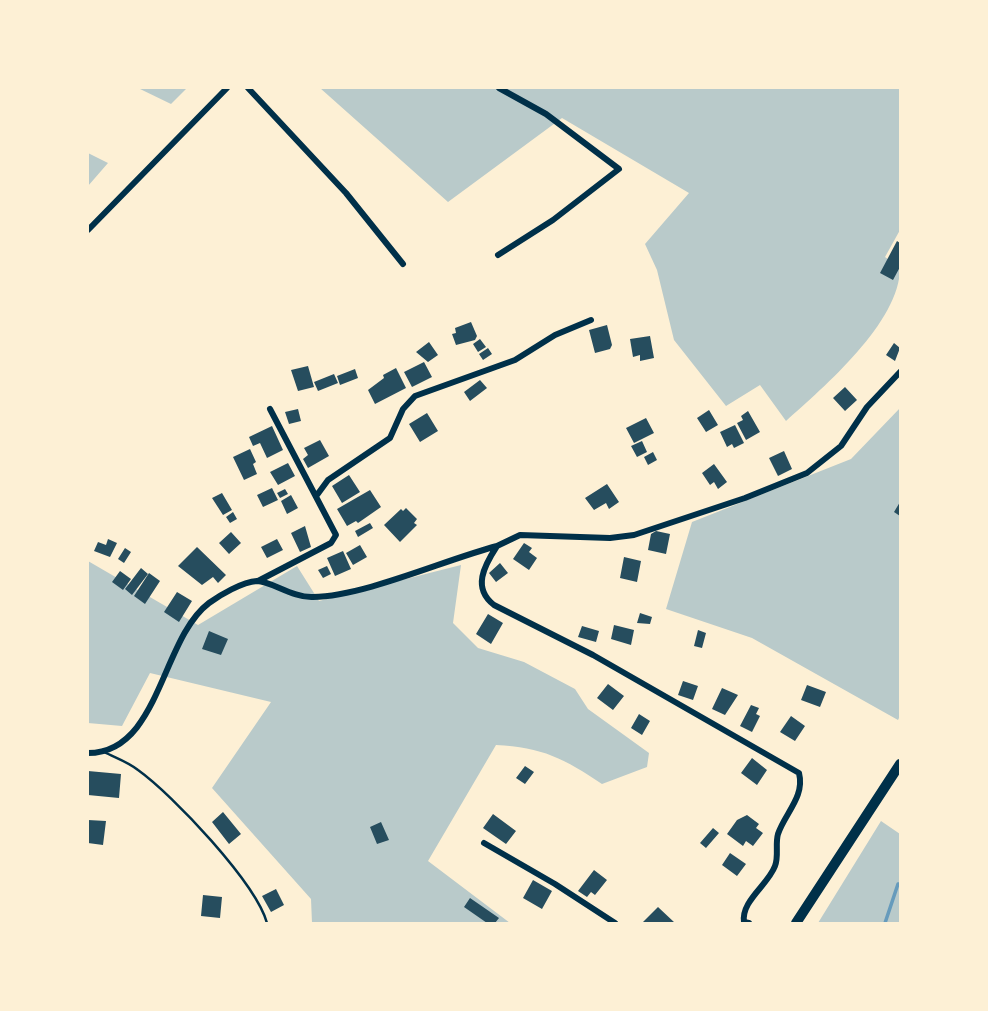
<!DOCTYPE html>
<style>
body{margin:0}
#map{position:relative;width:988px;height:1011px;overflow:hidden;background:#fdf0d5;font-family:"Crimson Pro",serif}
canvas{display:block}
.frame{position:absolute;inset:0;border:89px solid #fdf0d5;pointer-events:none}
</style>
<div id="map">
<canvas width="988" height="1011"></canvas>
<div class="frame"></div>
</div>
<script>
const ctx = document.querySelector('canvas').getContext('2d');
ctx.lineJoin = 'round';
function fillPath(path, color) { ctx.fillStyle = color; ctx.fill(path, 'evenodd'); }
function trace(path, color, width, dash) { ctx.strokeStyle = color; ctx.lineWidth = width; ctx.lineCap = dash ? 'butt' : 'round'; ctx.setLineDash(dash || []); ctx.stroke(path); }
const green = new Path2D(`
 M138,88H187L171,104Z
 M320,88H900V230L885,257L900,268C900,322 824,387 786,421L760,385L726,406L674,340L657,270L645,244L689,193L562,118L448,202Z
 M88,153L108,163L88,186Z
 M900,408V716L898,720L752,638L666,609L692,522L851,459Z
 M88,561L198,625L297,566L319,601L461,565L453,623L478,648L524,662L575,689L588,709L649,753L647,767L602,784C565,759 542,747 496,745L428,861L510,923H312L311,899L212,788L271,702L150,673L122,726L88,723Z
 M881,821L900,834V923H818Z`);
const stream = new Path2D(`
 M885,923L898,884H900`);
const building = new Path2D(`
 M897,241L900,243V267L893,280L880,273Z
 M471,322L477,336L475,340L456,345L452,334L456,333L455,328Z
 M607,325L612,345L610,349L595,353L589,330Z
 M650,336L654,358L640,361V355L633,357L630,339Z
 M480,339L486,347L478,352L473,344Z
 M429,342L438,355L428,362L416,352Z
 M894,343L900,348L895,361L886,355Z
 M488,348L492,354L483,360L479,354Z
 M424,362L432,377L412,387L404,372Z
 M308,366L314,387L298,391L291,370Z
 M396,368L406,388L375,404L368,390L384,378L383,375Z
 M355,369L358,378L340,385L337,376Z
 M334,374L338,383L318,391L314,382Z
 M480,380L487,388L470,401L464,392Z
 M845,387L857,400L845,411L833,398Z
 M298,409L301,421L289,424L285,412Z
 M709,410L718,425L706,432L697,418Z
 M748,411L760,432L746,440L737,423L743,420L741,416Z
 M427,413L438,431L420,442L409,424Z
 M646,418L654,433L634,443L626,428Z
 M735,425L744,443L734,448L732,444L727,447L720,432Z
 M272,426L283,450L267,458L260,443L253,446L249,437Z
 M320,440L329,456L308,468L303,459L308,455L304,448Z
 M642,441L647,452L637,457L631,446Z
 M250,449L256,462L253,464L257,474L244,480L233,457Z
 M784,451L792,469L778,476L769,458Z
 M653,452L657,460L648,465L644,457Z
 M288,463L295,476L278,485L270,472Z
 M714,464L727,482L718,489L714,482L710,485L702,473Z
 M349,475L360,492L342,503L332,486Z
 M607,484L619,502L609,509L606,503L594,510L585,498Z
 M272,488L278,500L263,507L257,495Z
 M285,489L288,494L280,498L277,493Z
 M370,490L381,507L358,523L356,521L347,526L337,509Z
 M222,493L232,510L223,515L212,498Z
 M291,495L298,508L287,514L281,501Z
 M900,502V516L894,512Z
 M406,508L417,519L414,523L417,525L400,542L384,525L401,509L403,511Z
 M233,512L237,519L230,523L226,517Z
 M370,523L373,528L358,537L355,531Z
 M305,526L311,547L300,552L291,533Z
 M656,531L670,534L666,554L648,550L651,534Z
 M231,532L241,543L229,554L219,543Z
 M108,539L117,543L110,557L94,551L98,542L106,545Z
 M277,539L283,550L267,558L261,547Z
 M524,543L532,548L529,552L537,558L529,570L513,559Z
 M360,545L367,557L353,565L346,553Z
 M197,547L226,575L218,583L213,577L202,585L178,566Z
 M125,548L131,552L124,563L118,559Z
 M343,551L351,569L335,576L327,558Z
 M624,557L641,561L637,582L620,578Z
 M500,563L508,573L496,582L489,573Z
 M327,566L331,574L323,578L318,570Z
 M141,568L148,574L132,595L125,589Z
 M120,571L131,579L123,590L112,582Z
 M149,573L160,581L145,604L134,596Z
 M177,592L192,601L179,622L164,612Z
 M640,613L652,617L650,624L637,623Z
 M488,614L503,623L491,644L476,634Z
 M614,625L634,630L631,645L611,639Z
 M582,626L599,631L596,642L578,637Z
 M698,630L706,633L702,648L694,646Z
 M209,631L228,639L221,655L202,649Z
 M683,681L698,686L693,700L678,695Z
 M608,684L624,696L613,710L597,698Z
 M807,685L826,692L820,707L801,700Z
 M722,688L738,695L725,715L712,709Z
 M751,705L759,708L756,714L760,716L752,732L740,726Z
 M639,714L650,721L642,735L631,728Z
 M791,716L805,726L795,741L780,732Z
 M752,758L767,770L757,785L741,773Z
 M525,766L534,772L525,784L516,778Z
 M88,771L121,774L119,798L88,795Z
 M223,812L241,834L229,844L212,822Z
 M493,814L516,831L506,844L483,828Z
 M747,815L759,824L756,828L763,833L753,846L746,841L743,846L727,834L737,820Z
 M88,820L106,821L103,845L88,843Z
 M381,822L389,840L377,844L370,827Z
 M713,828L719,833L706,848L700,843Z
 M730,853L746,864L737,876L722,865Z
 M594,870L607,880L595,895L591,892L587,897L578,891Z
 M533,880L552,891L542,909L523,898Z
 M276,889L284,905L271,912L262,896Z
 M203,895L222,897L220,918L201,916Z
 M470,898L499,918L495,923H487L464,907Z
 M658,907L675,923H642Z`);
const service = new Path2D(`
 M104,752C116,758 128,762 138,770C173,795 256,883 267,923`);
const minor = new Path2D(`
 M248,88L346,193L403,264
 M88,230L227,88
 M498,255L553,220L619,169L546,114L499,88
 M317,495L328,480L390,438L403,409L415,396L515,360L555,335L591,320
 M497,546C484,566 472,588 494,605L593,655L799,773C805,797 785,813 778,834C775,844 779,856 775,866C768,885 741,901 744,922L749,923
 M258,581L331,543L336,535L270,409
 M88,753C160,753 161,639 209,603C220,595 242,582 257,581C271,581 293,598 313,597C365,596 444,560 497,546L520,535L610,538L634,535L745,498L807,473L841,446L867,407L900,372
 M484,843L555,884L615,923`);
const primary = new Path2D(`
 M796,923L900,764`);
fillPath(green, '#b9caca');
trace(stream, '#669bbc', 3.5);
fillPath(building, '#264d5e');
trace(service, '#003049', 2.5);
trace(minor, '#003049', 6);
trace(primary, '#003049', 10);
</script>
